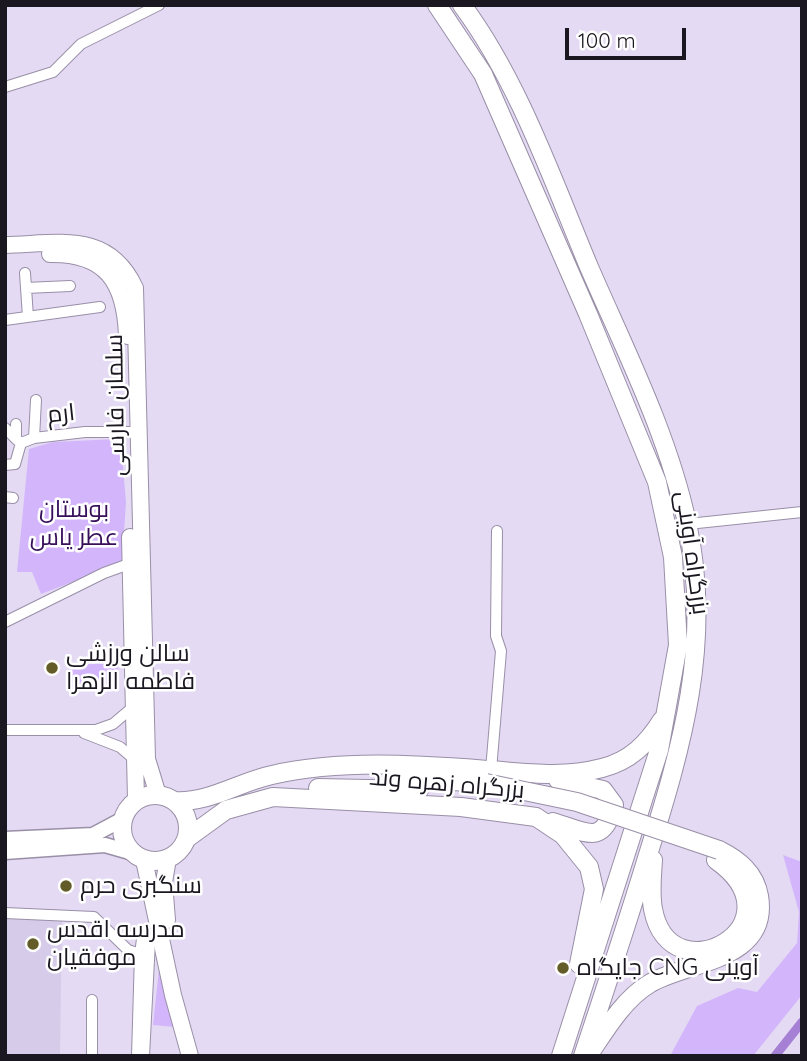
<!DOCTYPE html>
<meta charset="utf-8">
<style>
body{margin:0}
#map{position:relative;width:807px;height:1061px;overflow:hidden;background:#e4daf3;font-family:Quicksand,sans-serif}
canvas{display:block}
.frame{position:absolute;inset:0;border:7px solid #1a1720;pointer-events:none}
.scale{position:absolute;left:565px;top:28px;width:121px;height:32px;box-sizing:border-box;border:4px solid #1a1720;border-top:0;padding-left:9px;font-size:21px;line-height:24px;white-space:nowrap;color:#1a1720;-webkit-text-stroke:5px #fff;paint-order:stroke}
</style>
<div id="map">
<canvas width="807" height="1061"></canvas>
<div class="frame"></div>
<div class="scale">100 m</div>
</div>
<script>
const ctx = document.querySelector('canvas').getContext('2d');
ctx.lineJoin = 'round';
function fillPath(path, color) { ctx.fillStyle = color; ctx.fill(path, 'evenodd'); }
function trace(path, color, width, dash) { ctx.strokeStyle = color; ctx.lineWidth = width; ctx.lineCap = dash ? 'butt' : 'round'; ctx.setLineDash(dash || []); ctx.stroke(path); }
function label(font, color, halo, rows, align = 'center') {
  ctx.font = font + ' Quicksand,Cairo,sans-serif'; ctx.lineWidth = 5; ctx.setLineDash([]); ctx.textBaseline = 'middle'; ctx.strokeStyle = halo; ctx.fillStyle = color; for (const [text, x, y, turn = 0] of rows) {
    ctx.save(); ctx.translate(x, y); ctx.rotate((+turn || 0) * Math.PI / 180); ctx.textAlign = isNaN(turn) ? turn : align; if (halo) ctx.strokeText(text, 0, 0); ctx.fillText(text, 0, 0); ctx.restore();
  }
}
const built = new Path2D(`
 M5,918L62,920L60,1056H5Z`);
const green = new Path2D(`
 M117,439L121,444L126,502L122,563L41,594L32,572H17L29,449L53,442Z
 M118,663L119,687L68,689V665Z
 M783,855L802,862V995L753,1056H670L697,1006L738,988L757,992L797,943L799,912Z
 M160,960L175,1027L153,1025Z`);
const canal = new Path2D(`
 M775,1056L802,1022`);
const street = new Path2D(`
 M5,87L53,72L81,44L159,5
 M25,273L28,317
 M26,288L70,286
 M5,320L100,307
 M36,400L34,438L85,432H130
 M16,424V439L21,443L34,438
 M5,428L16,439
 M5,465L15,464L21,443
 M5,497L13,498
 M688,524L802,512
 M5,622L104,573L129,564
 M5,730H96L113,724L133,707
 M84,733L120,747L135,760
 M491,770L501,651L496,636L497,531
 M5,913L94,917L128,950L140,954
 M92,1056V1000
 M137,1056L140,954L142,939L146,937L150,941L144,1056`);
const secondary = new Path2D(`
 M5,839L93,835L123,819
 M5,852L105,845L133,853`);
const primary = new Path2D(`
 M5,245C59,244 108,230 135,288L147,759L158,795
 M50,254C106,253 125,282 127,336
 M130,537L136,800
 M144,860L173,995L190,1056
 M167,920L164,882L168,859`);
const highway = new Path2D(`
 M437,5L483,74L588,314L657,482L673,557L678,645L659,750L561,1056
 M462,5C518,80 553,181 589,267C625,350 668,434 687,523C713,641 682,747 647,858C627,924 605,990 583,1056
 M402,778L486,783
 M318,788L419,790
 M122 828a33 33 0 1 1 66 0a33 33 0 1 1-66 0Z
 M175,801C209,803 239,782 272,775C342,759 419,765 490,770C528,773 564,778 602,768C630,761 647,744 662,720
 M553,822C586,832 603,847 614,805L603,790L558,780
 M186,839L226,810L273,797L461,807L536,817L563,835L589,867L594,889L579,964
 M653,860C652,876 650,893 653,909C670,1000 806,924 716,860
 M590,1053C606,1029 624,999 649,984C686,961 770,962 759,896C755,873 739,860 719,850`);
const highwayBridge = new Path2D(`
 M486,783L577,802L719,850`);
const markers = [
 [52,668,7,"#645c28"],
 [66,886,7,"#645c28"],
 [33,944,7,"#645c28"],
 [563,968,7,"#645c28"]
];
const streetNames = [
 ["سلمان فارسی",116,405,-91],
 ["ارم",61,414,-6],
 ["بزرگراه آوینی",692,553,82],
 ["بزرگراه زهره وند",447,784,5]
];
const parkNames = [
 ["بوستان",74,510],
 ["عطر یاس",74,538]
];
const poiNames = [
 ["سالن ورزشی",66,654],
 ["فاطمه الزهرا",66,682],
 ["سنگبری حرم",80,886],
 ["مدرسه اقدس",47,930],
 ["موفقیان",47,958],
 ["جایگاه CNG آوینی",577,968]
];
fillPath(built, '#d7cbea');
fillPath(green, '#d3b5fc');
trace(canal, '#a580d4', 9);
trace(street, '#998fa7', 12);
trace(secondary, '#998fa7', 17);
trace(primary, '#998fa7', 18);
trace(highway, '#998fa7', 20);
trace(street, '#fff', 10);
trace(secondary, '#fff', 14);
trace(primary, '#fff', 16);
trace(highway, '#fff', 18);
trace(highwayBridge, '#998fa7', 20, []);
trace(highwayBridge, '#fff', 18);
for (const [x, y, r, color] of markers) { const dot = new Path2D(); dot.arc(x, y, r, 0, 2 * Math.PI); ctx.fillStyle = color; ctx.fill(dot); trace(dot, '#fff', 2.5); }
label('24px', '#1a1720', '#fff', streetNames);
label('24px', '#370f5a', '#fff', parkNames);
label('24px', '#1a1720', '#fff', poiNames, 'left');
</script>
